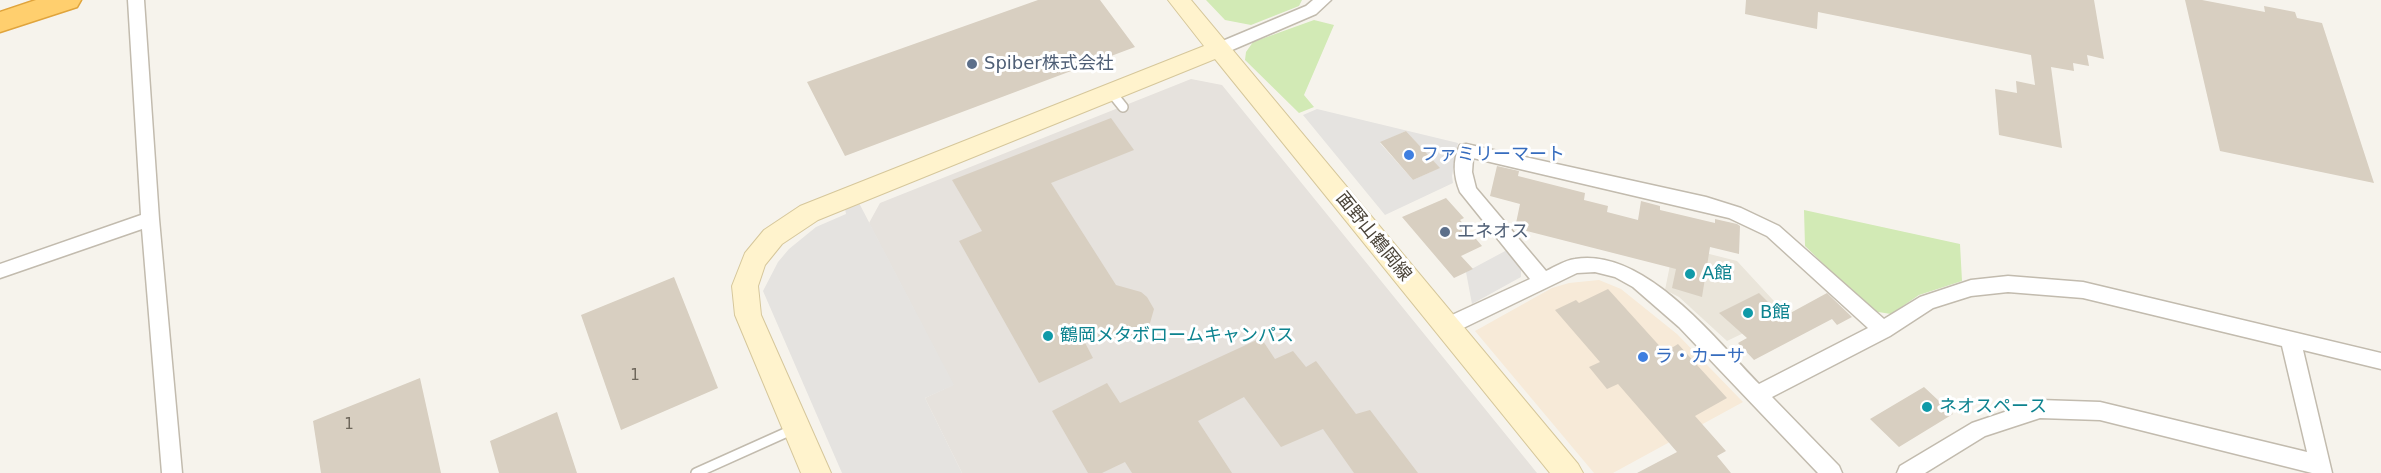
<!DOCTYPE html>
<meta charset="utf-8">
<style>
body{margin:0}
canvas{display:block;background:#f6f3ec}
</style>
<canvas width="2381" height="473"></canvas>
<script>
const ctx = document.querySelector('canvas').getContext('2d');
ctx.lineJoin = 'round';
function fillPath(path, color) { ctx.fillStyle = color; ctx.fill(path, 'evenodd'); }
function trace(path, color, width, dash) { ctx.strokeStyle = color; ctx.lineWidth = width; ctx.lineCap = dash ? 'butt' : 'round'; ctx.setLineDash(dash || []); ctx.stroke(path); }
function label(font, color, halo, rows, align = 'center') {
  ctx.font = font + ' "DejaVu Sans","Noto Sans JP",sans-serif'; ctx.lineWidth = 6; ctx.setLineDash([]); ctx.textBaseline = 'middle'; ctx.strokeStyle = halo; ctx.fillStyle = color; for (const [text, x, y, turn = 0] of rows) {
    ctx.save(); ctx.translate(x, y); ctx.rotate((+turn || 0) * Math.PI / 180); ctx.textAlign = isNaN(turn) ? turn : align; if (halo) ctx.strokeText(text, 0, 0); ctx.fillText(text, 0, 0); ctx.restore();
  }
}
const residential = new Path2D(`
 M1674,245L1737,261L1785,313L1727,341L1679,297L1665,290Z`);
const commercial = new Path2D(`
 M1599,280L1621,289L1677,334L1743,402L1613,473H1594L1475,331L1552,288L1569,283Z`);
const industrial = new Path2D(`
 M1191,79L1222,85L1537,473H962L925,398L953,385L869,223L880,203Z`);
const green = new Path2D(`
 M1206,0H1302L1299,6L1251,25L1225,20Z
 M1314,20L1334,25L1304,95L1314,107L1299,113L1245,60L1246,52L1253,42Z
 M1804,210L1960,244L1962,281L1919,295L1891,314L1872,311L1805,246Z`);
const parking = new Path2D(`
 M1317,109L1458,143L1452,176L1453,183L1385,215L1303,115ZM1406,131L1439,168L1413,180L1380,143Z
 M859,203L954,385L925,398L962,473H842L763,291L778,262L789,249L816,227L846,214L845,209Z
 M1507,250L1521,264V277L1472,304L1466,272Z`);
const building = new Path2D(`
 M1038,0H1100L1135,47L845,156L807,82Z
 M1746,0H2094L2104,59L2087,55L2089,66L2073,63L2074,71L2051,67L2062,148L1999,135L1995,89L2017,93L2016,81L2035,85L2031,55L1818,12L1817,29L1745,14Z
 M2185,0H2202L2265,12L2264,6L2295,12L2297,18L2322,23L2374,183L2220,151Z
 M1111,118L1134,150L1051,183L1116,285L1141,292L1147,297L1154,309L1150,323L1139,335L1122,342L1082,337L1093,358L1039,383L959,241L982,231L952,180Z
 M1406,131L1440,168L1413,180L1380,142Z
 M1497,166L1519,171L1518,176L1585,193L1584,200L1608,206L1607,212L1638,220L1641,201L1660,206V210L1715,223V219L1737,224L1740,226L1739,254L1710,247L1702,297L1672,288L1676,269L1515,228L1520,204L1490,196Z
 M1446,198L1464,218L1460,220L1482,246L1461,256L1473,269L1454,278L1402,217Z
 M674,277L718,388L621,430L581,315Z
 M1608,289L1665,352L1678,344L1727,398L1695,416L1726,451L1717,456L1731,473H1637L1677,452L1618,384L1607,389L1589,367L1600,362L1555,310L1576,300L1579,303Z
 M1759,293L1783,317L1827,293L1852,317L1837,325L1832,319L1754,360L1738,343L1747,338L1719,313Z
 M1261,338L1275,359L1293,351L1306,367L1316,361L1356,414L1370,410L1418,473H1354L1323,429L1281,447L1244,397L1198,421L1232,473H1132L1125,462L1102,473H1088L1052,411L1107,383L1120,403Z
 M420,378L441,473H321L313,421Z
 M1924,387L1953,414L1899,447L1870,419Z
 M557,412L577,473H499L490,441Z`);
const lane = new Path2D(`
 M1111,92L1123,107
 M696,473L794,429`);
const street = new Path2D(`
 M128,0H144L159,219L182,473H162L142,229L0,278V264L141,215Z
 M1313,0H1331L1316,14L1225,53H1213L1211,49L1213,45L1306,6Z
 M1466,144L1706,197L1741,208L1779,226L1884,319L1920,297L1971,280L2008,276L2083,282L2381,353V369L2303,350L2332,473H2312L2100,420L2040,418L1985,436L1925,473H1897L1900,466L1972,423L2040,400L2100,402L2307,452L2282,346L2083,298L2008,292L1971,296L1933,308L1890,336L1772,397L1839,466L1842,473H1818L1679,327L1633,287L1615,277L1595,272L1577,273L1453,333L1446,335L1439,333L1437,327L1439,321L1530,279L1460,192C1454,177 1452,161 1460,145ZM1473,158L1729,218L1767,236L1868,328L1759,384C1716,340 1644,247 1575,259C1565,260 1555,267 1546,271L1476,188L1472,172Z`);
const secondary = new Path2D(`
 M1168,0H1191L1578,464L1583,473H1550L1215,59L818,220L782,244L765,265L758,286L761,315L831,473H801L735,315L732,286L745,253L764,230L800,206L1204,46Z`);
const highway = new Path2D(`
 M36,0H81L77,7L0,32V12Z`);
const markers = [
 [972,64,6,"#5c6f8a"],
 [1409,155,6,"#3f7fe0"],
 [1445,232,6,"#5c6f8a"],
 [1690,274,6,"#0f9aa8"],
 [1748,313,6,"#0f9aa8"],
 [1048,336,6,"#0f9aa8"],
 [1643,357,6,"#3f7fe0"],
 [1927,407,6,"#0f9aa8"]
];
const numberNames = [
 ["1",635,376],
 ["1",349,425]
];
const serviceNames = [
 ["Spiber株式会社",984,64],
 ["エネオス",1457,232]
];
const shopNames = [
 ["ファミリーマート",1421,155],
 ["ラ・カーサ",1655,357]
];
const streetNames = [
 ["面野山鶴岡線",1373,237,51]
];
const cultureNames = [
 ["A館",1702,274],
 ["B館",1760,313],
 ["鶴岡メタボロームキャンパス",1060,336],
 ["ネオスペース",1939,407]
];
fillPath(residential, '#eae5da');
fillPath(commercial, '#f7ead8');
fillPath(industrial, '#e6e2dd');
fillPath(green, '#d2eab5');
fillPath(parking, '#e5e3e0');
fillPath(building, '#d8cfc1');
trace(lane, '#c2bbae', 12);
trace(street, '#c2bbae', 3);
trace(secondary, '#d6c79b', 2);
trace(highway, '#e0a43c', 3);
trace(lane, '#fff', 9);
fillPath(street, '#fff');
fillPath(secondary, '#fff3cd');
fillPath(highway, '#ffcf6e');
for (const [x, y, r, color] of markers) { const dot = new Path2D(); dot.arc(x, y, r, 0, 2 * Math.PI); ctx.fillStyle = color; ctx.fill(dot); trace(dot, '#fff', 2); }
label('15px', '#6e675b', null, numberNames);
label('18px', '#4e5e75', '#fff', serviceNames, 'left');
label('18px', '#366cbe', '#fff', shopNames, 'left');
label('18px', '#4b4439', '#fff', streetNames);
label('18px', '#0d838f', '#fff', cultureNames, 'left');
</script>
